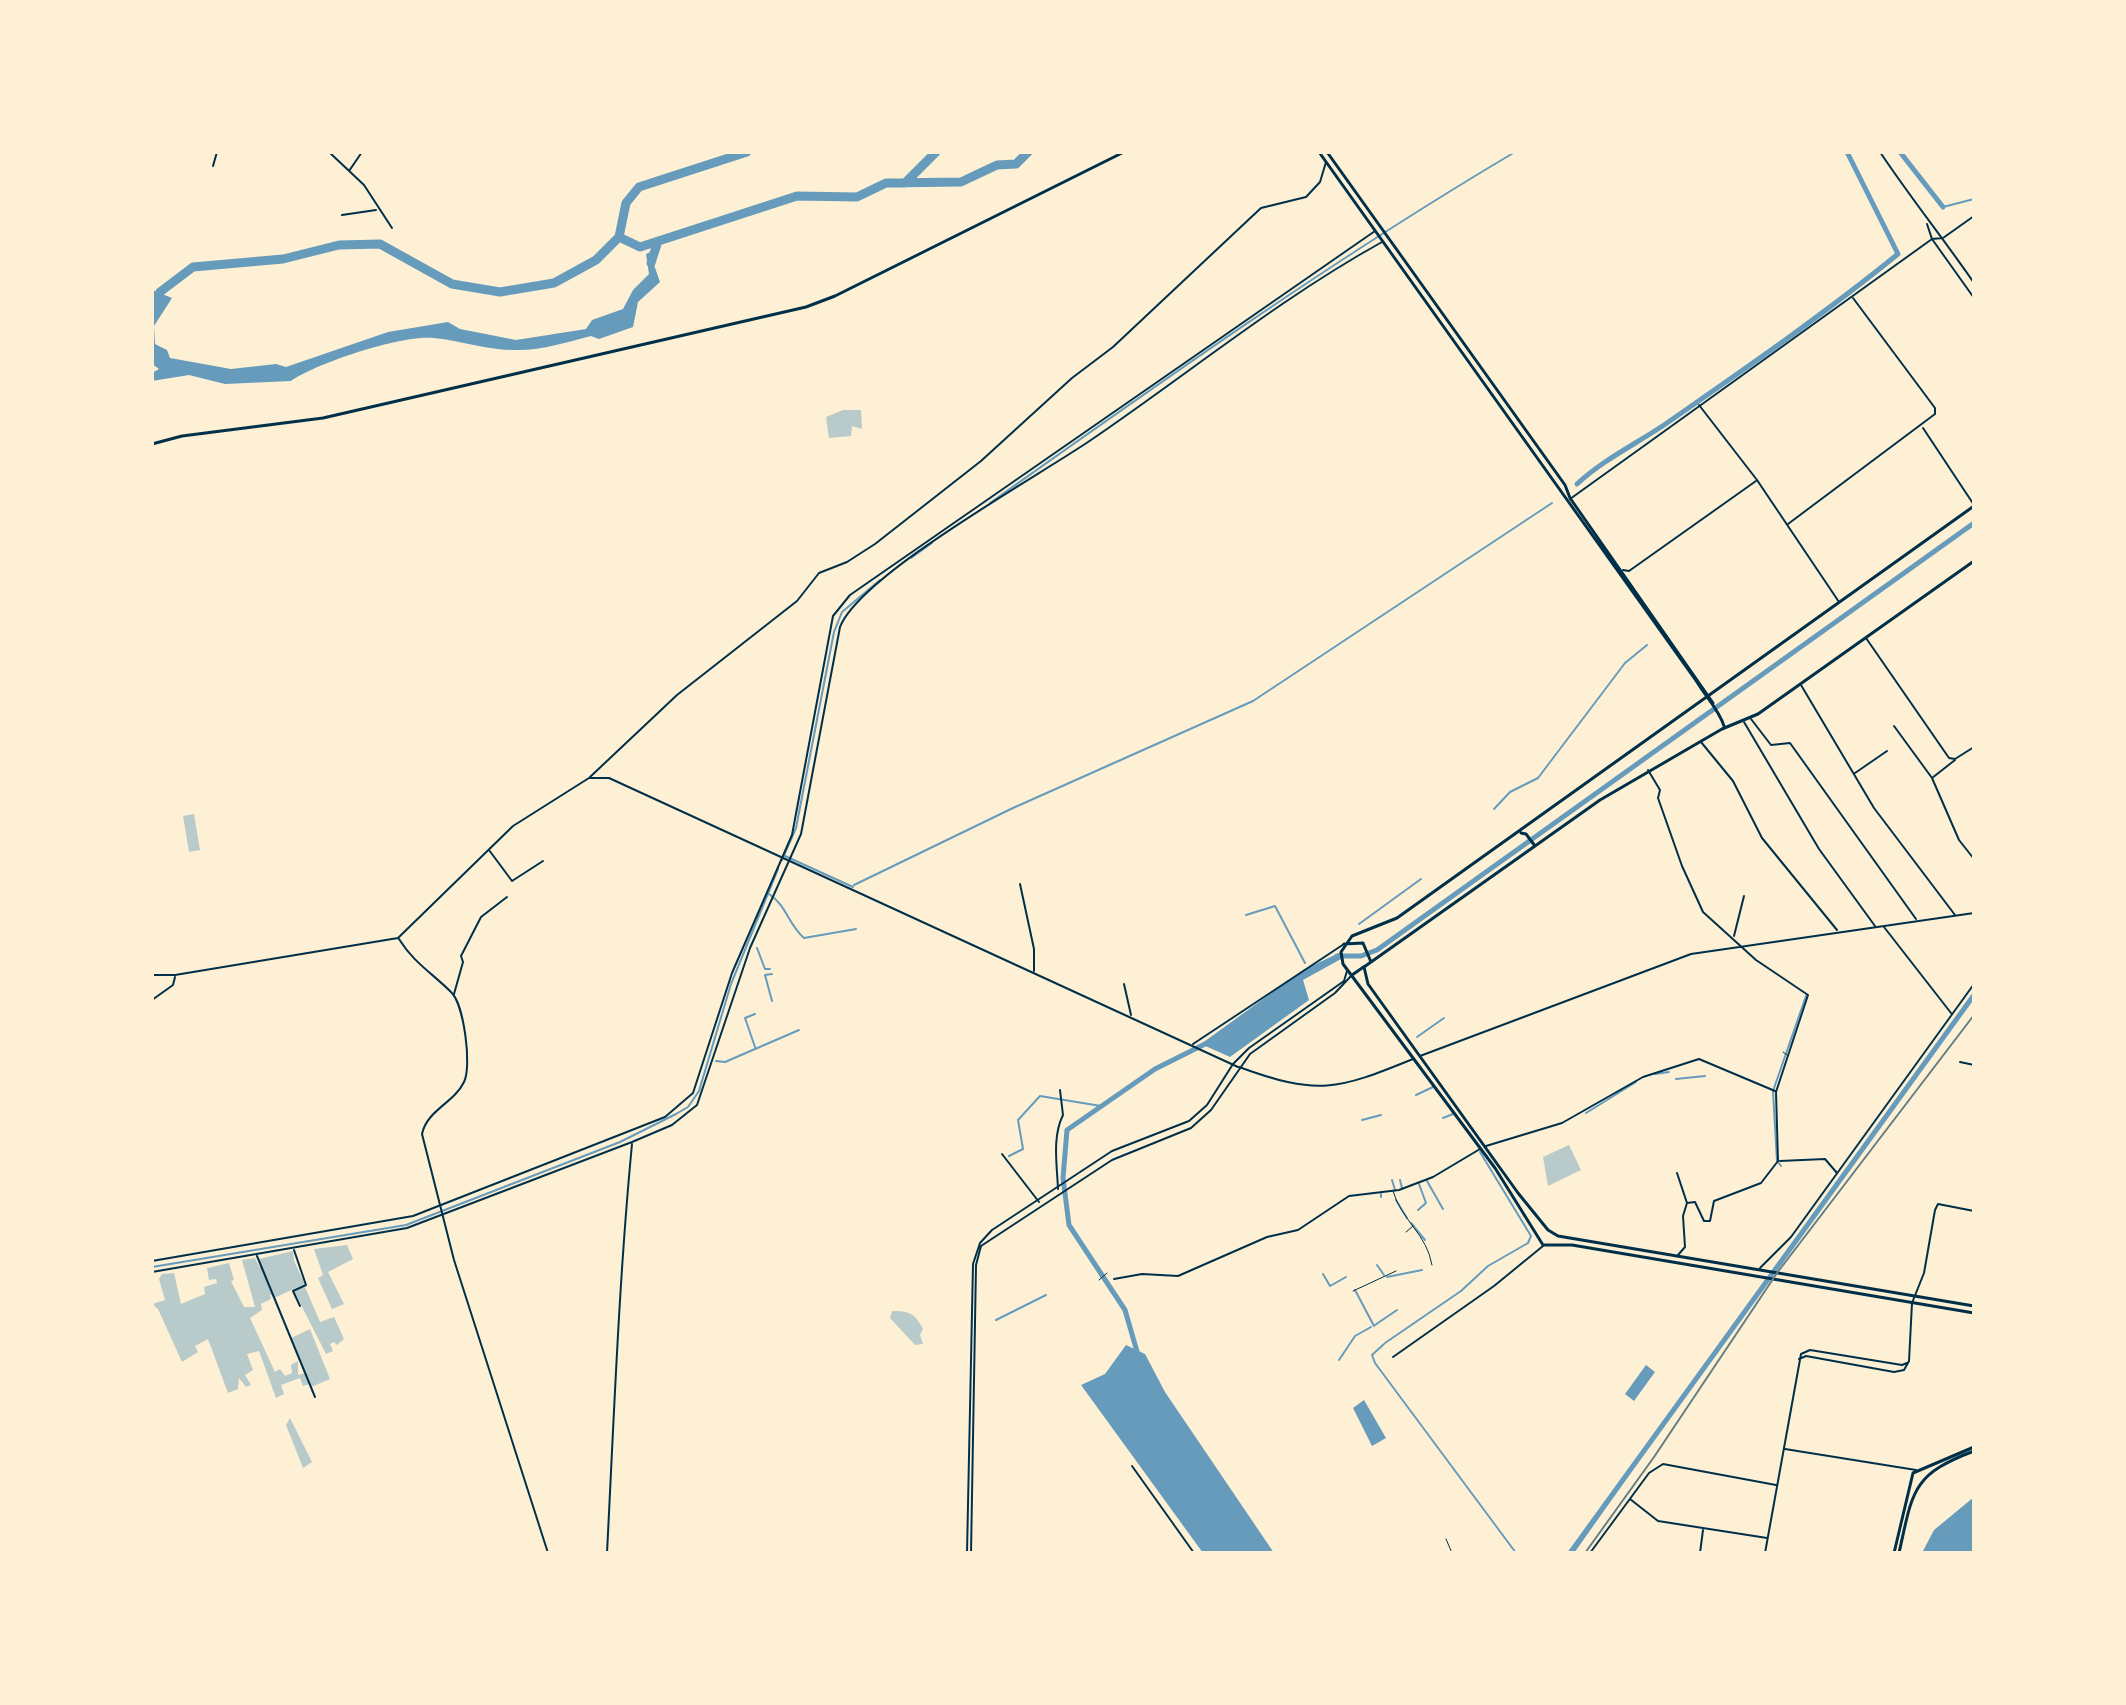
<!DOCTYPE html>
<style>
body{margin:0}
#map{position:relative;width:2126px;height:1705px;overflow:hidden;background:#fdf0d5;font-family:Figtree,sans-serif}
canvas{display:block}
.frame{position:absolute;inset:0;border:154px solid #fdf0d5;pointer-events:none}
</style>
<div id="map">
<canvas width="2126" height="1705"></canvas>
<div class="frame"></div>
</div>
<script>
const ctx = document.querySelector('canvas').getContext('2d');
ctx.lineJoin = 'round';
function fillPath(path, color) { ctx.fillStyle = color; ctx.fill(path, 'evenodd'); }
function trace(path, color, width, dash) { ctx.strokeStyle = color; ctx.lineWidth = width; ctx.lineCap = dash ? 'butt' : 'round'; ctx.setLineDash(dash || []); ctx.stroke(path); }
const green = new Path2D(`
 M843,410H861L862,429L852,426L851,436L829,438L826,417Z
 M194,814L200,850L189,852L183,816Z
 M1569,1145L1581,1170L1548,1186L1543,1157Z
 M347,1245L353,1259L328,1272L344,1304L332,1309L318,1278L323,1275L314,1249Z
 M293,1251L294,1261L305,1284L274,1298L270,1294L271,1299L261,1304L262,1310L250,1318L275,1372L280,1369L285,1376L292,1373L291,1365L298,1361V1375L305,1373L291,1338L310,1329L330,1379L311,1387L309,1384L303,1386L300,1378L281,1385L284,1394L276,1398L259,1351L247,1354L253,1370L245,1375L251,1385L246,1387L239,1378L238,1389L228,1393L208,1339L195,1346L198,1352L182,1362L158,1309L152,1304L165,1300L159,1279L162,1274L174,1273L181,1304L205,1294L204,1287L217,1283L216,1279L209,1280L207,1268L229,1263L234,1280L231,1281L244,1307H255L242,1260L255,1258L260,1268L259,1259Z
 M305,1287L320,1322L334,1317L344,1339L337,1345L334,1342L330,1344L333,1351L326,1354L294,1291Z
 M892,1311C909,1311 915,1313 923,1329L920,1335L923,1344L915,1345L890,1318Z
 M290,1418L312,1462L303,1468L286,1425Z`);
const water = new Path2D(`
 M661,247L653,262L660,282L638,302L633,327L599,339L591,336C568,342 542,350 519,350C489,351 462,341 434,338C402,334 314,364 291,381L225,384L189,375L152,381V373L159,369L152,364V290L172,298L154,326L155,344L167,350L170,358L231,369L276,364L286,367L388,332L448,322L460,329L516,340L586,329L592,320L623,309L633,290L649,274L646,254Z
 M1341,952V959L1303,980L1309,1000L1230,1057L1201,1044L1303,970Z
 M1126,1345L1145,1354L1165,1392L1274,1553H1203L1081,1385L1105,1374Z
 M1646,1365L1655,1372L1634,1401L1625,1394Z
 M1364,1400L1386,1438L1372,1446L1353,1408Z
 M1974,1497V1553H1922L1934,1530Z`);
const stream = new Path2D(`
 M1943,207L1974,199
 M990,503C1162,381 1334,259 1515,152
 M911,558L932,543
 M1494,809L1510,792L1538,778L1625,663L1647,645
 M785,856L853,887
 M782,860L796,828L834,632L842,612L880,580
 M854,885L1013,808L1253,701L1552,503
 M769,894C787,906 788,924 804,938L856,929
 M1246,915L1275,906L1305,963
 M1359,924L1421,879
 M757,948L765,969H770
 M772,1001L765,975L772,974
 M755,1014L745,1018L755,1047
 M1417,1037L1444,1018
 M716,1061L725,1062L799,1030
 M1655,1074L1669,1072
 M1676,1079L1705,1076
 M1416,1095L1433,1087
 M1586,1113L1636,1082
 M1443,1118L1453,1114
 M1362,1120L1381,1115
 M1009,1156L1023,1149L1018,1120L1040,1096L1101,1106
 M1781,1166L1777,1161L1773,1091L1806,996
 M1392,1180L1395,1190
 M1400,1180L1402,1188
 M1427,1181L1443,1209
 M1381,1197V1194
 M1396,1200L1407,1218
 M1418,1210L1426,1203L1419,1184
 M1411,1223L1425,1240
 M1377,1265L1384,1275
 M152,1267L406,1225L620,1142L676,1114L688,1107L699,1091L731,984L778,869
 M1323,1274L1330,1286L1346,1277
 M1387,1277L1422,1270
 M1355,1290L1374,1326
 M996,1320L1046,1295
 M1375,1325L1397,1310
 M1385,1343L1461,1291L1488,1266L1528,1243L1531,1236L1480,1152
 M1384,1344L1372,1355L1375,1363L1516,1553
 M1339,1360L1355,1336L1371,1327
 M1573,1553L1647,1448`);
const canal = new Path2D(`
 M1900,152L1943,207
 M1577,484C1603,460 1634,445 1664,425C1743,370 1823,315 1898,254L1847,152
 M1337,956H1361L1377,950L1974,523
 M1138,1355L1125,1310L1069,1225L1063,1178L1067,1130L1155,1069L1207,1043
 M1570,1553L1974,995`);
const river = new Path2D(`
 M905,183L936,152
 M619,237L640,247L797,196L857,197L886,183L961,182L997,165L1016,164L1028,152
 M651,263L657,244
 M152,319L160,292L193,267L283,259L339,245L380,244L452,284L500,292L554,283L596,260L619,237L626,203L639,187L747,152`);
const pedestrian = new Path2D(`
 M1783,1052L1787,1055
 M1393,1191C1401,1220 1427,1234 1432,1265
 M1406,1232L1413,1226
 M1099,1280L1107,1273
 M1353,1291L1396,1271
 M1446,1539L1452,1553`);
const minor = new Path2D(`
 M329,152L364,185L392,228
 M213,166L217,152
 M349,171L362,152
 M342,215L376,210
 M1699,405L1757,480L1839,602
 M1923,428L1974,505
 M1788,524L1935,414V408L1853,298
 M1623,570L1629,571L1756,481
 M1866,638L1949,758L1955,759L1974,747
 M1801,685L1874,808L1955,915
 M1751,719L1771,745L1790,743L1916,919
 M1744,722L1819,849L1875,926
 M1894,726L1932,778L1959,840L1974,859
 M1701,742L1733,781L1762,838L1837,930
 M1648,770L1660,790L1658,798L1682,866L1703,912L1756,960L1808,995L1776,1092L1778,1161
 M1855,773L1887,751
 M590,777L677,695L797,601L819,573L847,562L875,544L981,461L1072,378L1113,347L1261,208L1306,197L1320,182L1326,162
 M1932,778L1955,760
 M489,850L512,881L543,861
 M1020,884L1034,949V971
 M1884,927L1951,1013
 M1734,936L1744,896
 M1124,984L1131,1015
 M454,994L463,962L461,956L481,917L507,897
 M152,1000L173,985L175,977
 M1193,1044L1344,944
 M1420,1056L1691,954L1974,913
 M1960,1062L1974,1065
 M1239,1067C1318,1096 1337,1090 1413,1059
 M1486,1146L1562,1123L1643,1077L1699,1059L1775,1091
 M1002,1154L1039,1202
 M1780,1161L1825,1159L1837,1173
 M1677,1173L1687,1203L1683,1216L1685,1247L1678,1255
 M1058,1189C1057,1165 1052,1137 1063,1115L1060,1090
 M1687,1203L1695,1202L1704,1221H1710L1714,1201L1761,1183L1778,1161
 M294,1250L306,1285L293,1291L300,1306
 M257,1256L315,1397
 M152,1261L413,1216L665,1117L693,1093L732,973L792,835L833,616L850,595L1375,231
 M1760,1268L1791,1237L1974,984
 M152,1272L407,1228L632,1142L672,1125L697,1105L750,948L801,834L840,627C861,574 1037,477 1091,440C1188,374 1279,299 1382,242
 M1114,1279L1142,1274L1178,1276L1267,1237L1298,1230L1349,1196L1399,1190L1433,1177L1480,1149
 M1393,1357L1494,1286L1543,1246
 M1799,1359L1806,1356L1894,1372L1904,1370L1909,1361L1912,1303L1924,1273L1935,1210L1938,1204L1974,1211
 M1785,1449L1916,1470
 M1132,1466L1194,1553
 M1630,1499L1658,1521L1767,1538
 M607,1553C614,1416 619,1279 632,1144
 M1590,1553L1649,1473L1663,1464L1776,1485
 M1700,1553L1703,1530
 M1765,1553L1801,1354L1810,1350L1902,1365L1907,1363`);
const tertiary = new Path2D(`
 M1880,152C1910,197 1943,238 1974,283
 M1927,224L1932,239L1974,298
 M1570,499L1932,239L1943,238L1974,216
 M399,939C413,962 432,973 451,992C464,1004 472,1066 464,1082C454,1103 427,1110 422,1134L454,1260L548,1553
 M152,975H175L398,938L513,826L589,778H609L1238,1067
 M967,1553L973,1264L980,1243L992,1230L1112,1151L1189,1121L1207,1105L1233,1064L1249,1048L1344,981L1347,971
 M971,1553L976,1265L981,1246L1112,1160L1191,1128L1211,1110L1250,1054L1335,993L1351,976`);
const secondary = new Path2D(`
 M1319,152L1697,682C1706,697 1719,710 1724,726
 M1327,152L1565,485L1570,498L1713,703
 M1974,506L1397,918L1352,936L1341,952L1343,964L1495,1168L1543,1245H1572L1974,1313
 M1521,833L1526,834L1535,846
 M1344,944L1363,943L1371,962
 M1364,967L1368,984L1518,1193L1548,1230L1558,1236L1974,1306
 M1364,967L1600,800L1722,729L1758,714L1974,561
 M1352,975L1365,966
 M1894,1553L1913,1473L1974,1447
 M1899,1553C1913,1491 1911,1475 1974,1451`);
const primary = new Path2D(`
 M152,444L182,436L323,418L806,307L835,296L1124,152`);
const rail = new Path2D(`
 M1585,1553L1654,1457L1777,1273L1974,1015`);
fillPath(green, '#b9caca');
fillPath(water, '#669bbc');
trace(stream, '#669bbc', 2);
trace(canal, '#669bbc', 5);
trace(river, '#669bbc', 9);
trace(pedestrian, '#003049', 1);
trace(minor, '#003049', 2);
trace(tertiary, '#003049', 2);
trace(secondary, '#003049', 3);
trace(primary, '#003049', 3);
trace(rail, '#657d81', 2);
</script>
